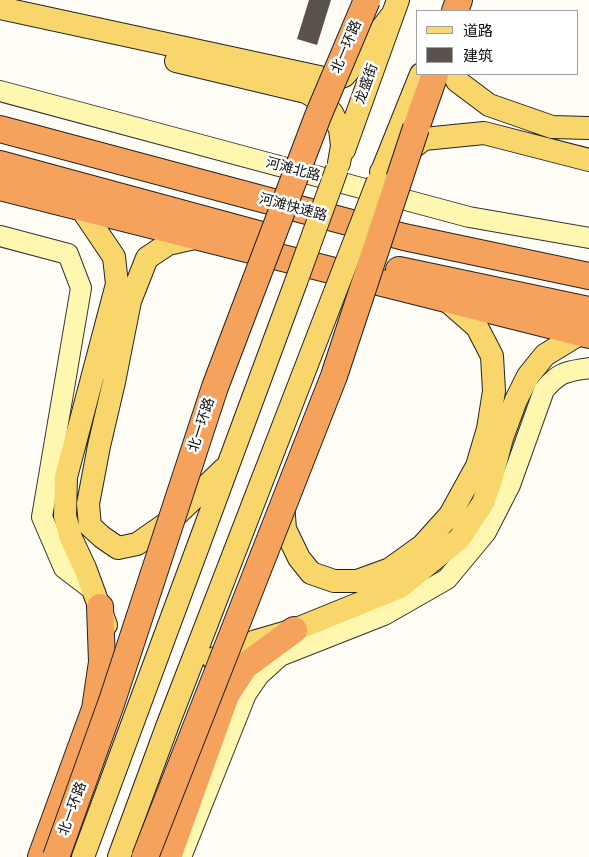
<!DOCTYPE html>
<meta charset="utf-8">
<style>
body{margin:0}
#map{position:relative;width:589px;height:857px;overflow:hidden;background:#fffdf5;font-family:"Source Serif 4","Noto Sans SC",serif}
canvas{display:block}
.legend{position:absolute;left:416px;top:10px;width:162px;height:65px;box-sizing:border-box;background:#fff;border:1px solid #a0a0a0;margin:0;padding:6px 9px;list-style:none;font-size:15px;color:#111}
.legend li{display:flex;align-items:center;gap:10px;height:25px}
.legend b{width:25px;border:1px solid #a0a0a0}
</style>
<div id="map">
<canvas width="589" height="857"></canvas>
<ul class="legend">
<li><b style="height:6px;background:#f9d66b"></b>道路</li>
<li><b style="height:14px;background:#5a524d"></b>建筑</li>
</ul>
</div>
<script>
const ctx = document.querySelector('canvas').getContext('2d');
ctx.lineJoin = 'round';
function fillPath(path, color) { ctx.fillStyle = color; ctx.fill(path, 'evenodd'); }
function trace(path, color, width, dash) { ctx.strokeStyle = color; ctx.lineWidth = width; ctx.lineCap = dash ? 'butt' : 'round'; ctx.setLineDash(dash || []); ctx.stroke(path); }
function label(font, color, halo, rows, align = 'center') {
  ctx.font = font + ' "Source Serif 4","Noto Sans SC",serif'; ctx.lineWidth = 5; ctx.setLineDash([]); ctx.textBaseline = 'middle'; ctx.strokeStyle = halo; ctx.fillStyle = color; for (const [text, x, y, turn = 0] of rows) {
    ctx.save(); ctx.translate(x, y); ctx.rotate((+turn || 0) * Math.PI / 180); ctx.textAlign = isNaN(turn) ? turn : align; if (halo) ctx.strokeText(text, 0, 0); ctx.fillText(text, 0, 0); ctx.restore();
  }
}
const building = new Path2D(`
 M309,0H331L317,45L297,39Z`);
const secondary = new Path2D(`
 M0,91L469,217L589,238
 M0,236L68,254L81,288L42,517L64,568L93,590
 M181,857L246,694L259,675L280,656L384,615L447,579L486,532L510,485L544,390C560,371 566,372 589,368`);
const primary = new Path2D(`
 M0,8L333,80L344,76L352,67L392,15
 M176,61L306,92L321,101L332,113L340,129L342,146L339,163
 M454,74L457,81L489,105L552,127L589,128
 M344,150L398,0
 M382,171L421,74
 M381,172L424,139L484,133L589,160
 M81,208L114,257L117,284L66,477L65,516L71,538L85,568L106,625
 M199,237L168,244L147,258L130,301L114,382L99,446L88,504L90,526L102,537L118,548L137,544L170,521L224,469
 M283,503L285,529L299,558L311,573L334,581H357L390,569L422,546L450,515L477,466L488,429L494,391L492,356L477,327L445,299
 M213,659L256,641L294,630L400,587L459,539L483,503L491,480L502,438L516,400L528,376L545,355L581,333
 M83,857L296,282
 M119,857L168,724L335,292`);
const highway = new Path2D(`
 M455,11L459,0
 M416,128L435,74
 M0,129L404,237L589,276
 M0,164L262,235
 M0,187L589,335
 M399,270L589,310
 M41,857L95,709L102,662L100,607
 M168,857L226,695L245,666L294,630`);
const primaryBridge = new Path2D(`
 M296,282L337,169
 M335,292L378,181`);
const highwayBridge = new Path2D(`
 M56,857L112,701L215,387L318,116L367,0
 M145,857L334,376L416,128`);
const streetNames = [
 ["北一环路",347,47,-67],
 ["龙盛街",367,84,-70],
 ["河滩北路",293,170,15],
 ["河滩快速路",293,208,15],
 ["北一环路",202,425,-72],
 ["北一环路",73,809,-70]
];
fillPath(building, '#5a524d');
trace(secondary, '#333', 22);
trace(primary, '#222', 24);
trace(highway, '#222', 28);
trace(secondary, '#fff6b0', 20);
trace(primary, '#f9d66b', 22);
trace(highway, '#f5a25d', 26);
trace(primaryBridge, '#222', 24, []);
trace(highwayBridge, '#222', 28, []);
trace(primaryBridge, '#f9d66b', 22);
trace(highwayBridge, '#f5a25d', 26);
label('14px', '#111', '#fff', streetNames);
</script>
